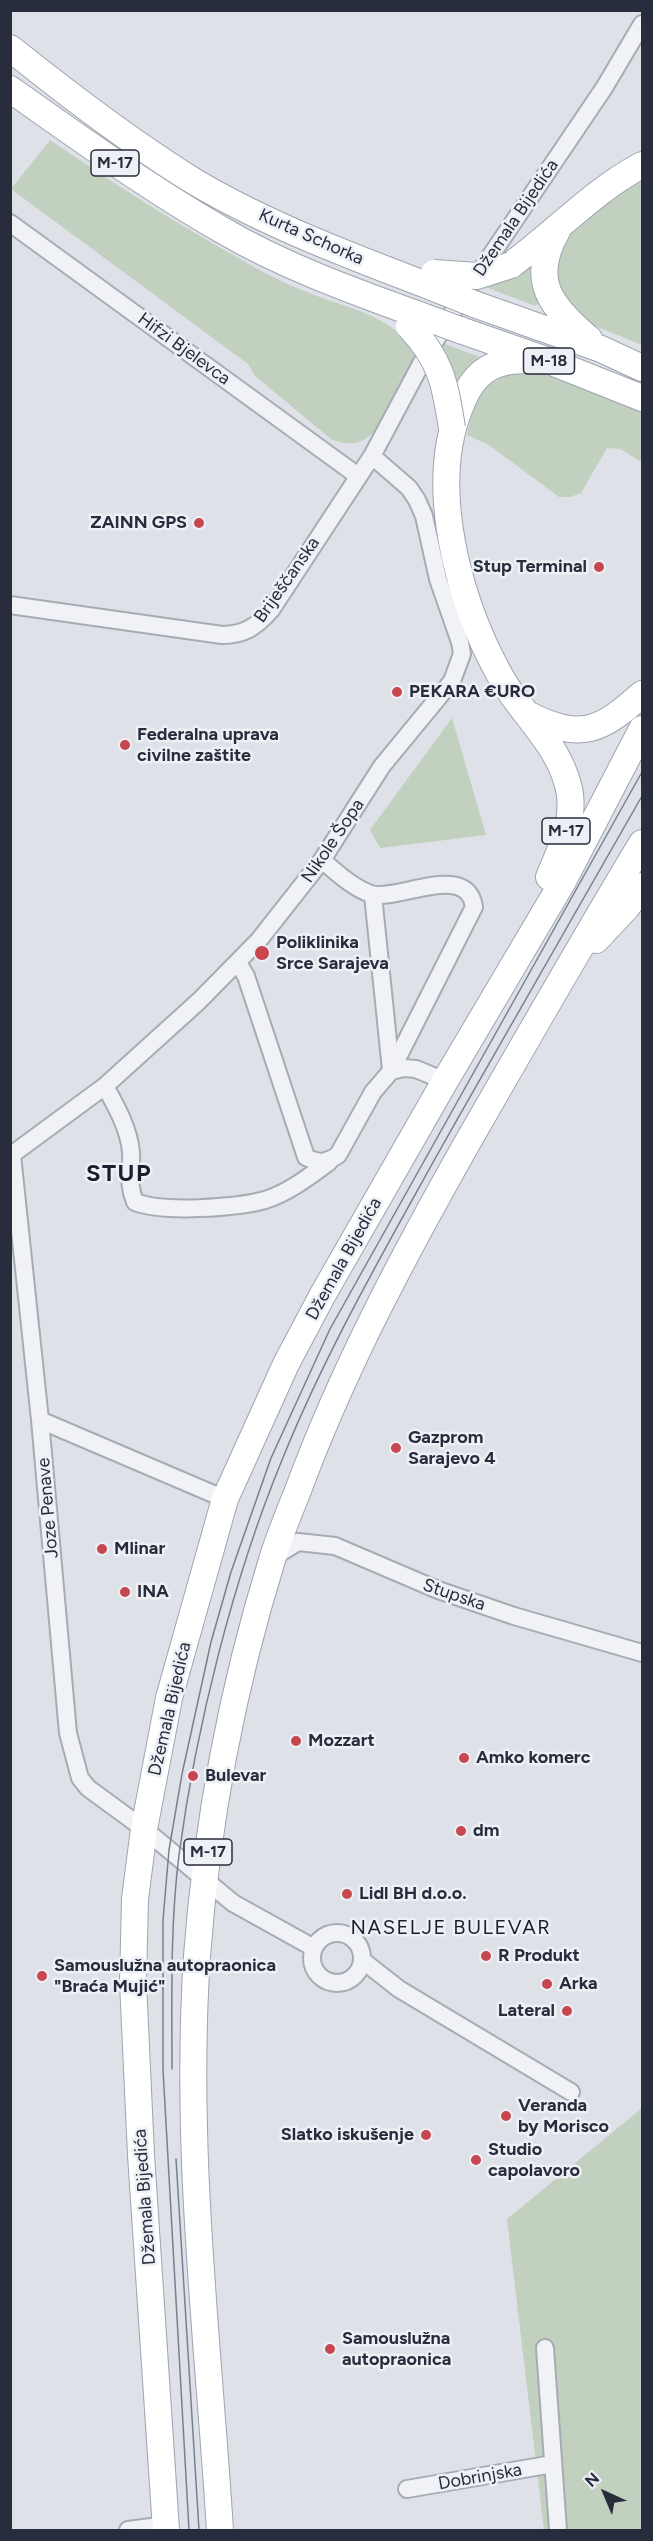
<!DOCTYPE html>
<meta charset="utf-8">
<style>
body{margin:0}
#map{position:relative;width:653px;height:2541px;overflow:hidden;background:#dee1e7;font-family:Figtree,sans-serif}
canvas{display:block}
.frame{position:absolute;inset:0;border:12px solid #282d3d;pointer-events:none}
.north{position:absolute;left:575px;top:2463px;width:60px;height:60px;-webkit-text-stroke:4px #edf0f5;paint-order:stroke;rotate:316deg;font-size:16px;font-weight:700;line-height:24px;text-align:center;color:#282d3d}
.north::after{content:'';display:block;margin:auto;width:21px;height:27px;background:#282d3d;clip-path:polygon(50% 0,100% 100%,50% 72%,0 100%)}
</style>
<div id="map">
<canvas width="653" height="2541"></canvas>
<div class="frame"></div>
<div class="north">N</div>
</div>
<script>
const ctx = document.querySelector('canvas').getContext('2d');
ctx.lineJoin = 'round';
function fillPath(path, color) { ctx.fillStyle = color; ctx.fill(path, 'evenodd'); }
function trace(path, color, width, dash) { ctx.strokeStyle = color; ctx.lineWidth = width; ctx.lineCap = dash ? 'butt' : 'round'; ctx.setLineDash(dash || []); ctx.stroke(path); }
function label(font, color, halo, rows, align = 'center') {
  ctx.font = font + ' Figtree,sans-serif'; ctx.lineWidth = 5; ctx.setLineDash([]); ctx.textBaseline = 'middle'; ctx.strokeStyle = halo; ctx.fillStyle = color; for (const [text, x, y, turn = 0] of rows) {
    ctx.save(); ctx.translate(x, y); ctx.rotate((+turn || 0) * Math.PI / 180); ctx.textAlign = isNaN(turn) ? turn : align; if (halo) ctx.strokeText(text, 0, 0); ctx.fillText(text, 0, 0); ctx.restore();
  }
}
const green = new Path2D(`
 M50,140C103,176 156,211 212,243C243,261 275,280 309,293C344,307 399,317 416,355L377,429C363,444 350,447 331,439L255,376L248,364L11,189Z
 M642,173V345L590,324L569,304L555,283L556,254L584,214Z
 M527,265H535V286L539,303L535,306L483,286Z
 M440,342L485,359L459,392Z
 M527,371L574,382L642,412V462L620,449L607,448L581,493L570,497H559L489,445L467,435C476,394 483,378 527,371Z
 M452,718L486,835L380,848L370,830Z
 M642,2108V2530H544L507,2219Z`);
const street = new Path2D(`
 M10,223L358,476
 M10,605L222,635C244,635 256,627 271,610L372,456L421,364L456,307L604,88L642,24
 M322,860C336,872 353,888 371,894C397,902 467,861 474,907L391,1071
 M373,895L391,1070
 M238,963L246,976L306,1157C319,1164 326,1163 338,1155L373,1092L391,1071L404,1068L416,1069L445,1081
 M105,1086C116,1106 129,1129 131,1152C132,1171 127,1183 135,1202C163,1213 235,1208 265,1200C288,1193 310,1176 329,1162
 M12,1155L40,1420L68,1733L80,1778L88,1788L144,1829L233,1903L314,1948
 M10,1156L105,1086L199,1001L259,940L322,860L382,766L452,681L462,654L460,642L438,579L424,516L417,500L409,488L372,456
 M40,1420L225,1499
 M272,1558L298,1542L335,1546L438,1590L514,1616L642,1653
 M312 1958a25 25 0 1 1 50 0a25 25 0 1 1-50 0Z
 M362,1960L399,1989L571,2092
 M545,2348L558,2530
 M407,2489L553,2464
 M128,2530L166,2525`);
const primary = new Path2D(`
 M10,48C70,96 130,142 195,182C268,225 350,256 429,286
 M10,89C79,138 149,188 222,230C283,266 353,291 419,315
 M557,231C529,280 550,306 589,339
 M511,265C556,232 593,191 642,165
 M474,304L601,349L642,368
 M460,330L549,361L642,398
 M529,715C581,741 601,731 642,694
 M549,877C561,849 577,816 568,785C559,749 531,722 511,693C500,678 492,661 484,644C454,577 431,481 459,410C464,396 471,381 483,372C502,357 527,360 549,361
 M596,940L627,907L642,886
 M166,2530L141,2155L133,1982L135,1899L144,1829L169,1698L225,1499L286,1364L322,1296L445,1081L562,883L642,729
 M220,2530C208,2340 184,2148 197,1956C207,1822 232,1689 272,1560C279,1537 288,1515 297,1493C343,1368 405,1253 470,1138C527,1039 583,941 642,843`);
const tram = new Path2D(`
 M172,2069C172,1998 170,1926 179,1855C196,1727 233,1579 282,1460C325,1354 381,1256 436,1157C504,1036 574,916 642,796
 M176,2159L199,2530
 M189,2530L163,2070V1920L169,1850L182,1774L211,1642L231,1572L271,1458L330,1329L642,772`);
const primaryBridge = new Path2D(`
 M434,273L477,276L511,265
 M429,286L474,304
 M419,315L460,330
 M409,326C441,360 445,383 452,428`);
const markers = [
 [199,523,6,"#c8474e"],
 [599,567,6,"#c8474e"],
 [397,692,6,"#c8474e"],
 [125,745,6,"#c8474e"],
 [262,953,8,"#c8474e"],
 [396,1448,6,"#c8474e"],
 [102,1549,6,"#c8474e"],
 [125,1592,6,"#c8474e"],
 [296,1741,6,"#c8474e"],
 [464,1758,6,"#c8474e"],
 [193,1776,6,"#c8474e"],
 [461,1831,6,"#c8474e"],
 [347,1894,6,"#c8474e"],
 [486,1956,6,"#c8474e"],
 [42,1976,6,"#c8474e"],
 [547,1984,6,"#c8474e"],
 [567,2011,6,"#c8474e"],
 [506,2116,6,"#c8474e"],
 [426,2135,6,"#c8474e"],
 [476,2160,6,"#c8474e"],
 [330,2349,6,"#c8474e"]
];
const shields = [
 [115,163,48],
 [549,361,51],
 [566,831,48],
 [208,1852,48]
];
const shieldNames = [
 ["M-17",115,163],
 ["M-18",549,361],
 ["M-17",566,831],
 ["M-17",208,1852]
];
const streetNames = [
 ["Džemala Bijedića",516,218,-56],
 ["Kurta Schorka",311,237,24],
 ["Hifzi Bjelevca",184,349,36],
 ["Briješčanska",287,580,-55],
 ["Nikole Šopa",333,841,-56],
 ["Džemala Bijedića",344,1259,-61],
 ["Joze Penave",48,1508,-95],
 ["Stupska",454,1595,19],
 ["Džemala Bijedića",170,1709,-77],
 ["Džemala Bijedića",145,2197,-94],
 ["Dobrinjska",480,2477,-10]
];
const poiNames = [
 ["ZAINN GPS",187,523,"right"],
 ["Stup Terminal",587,567,"right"],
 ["PEKARA €URO",409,692],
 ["Federalna uprava",137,735],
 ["civilne zaštite",137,756],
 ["Poliklinika",276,943],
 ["Srce Sarajeva",276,964],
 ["Gazprom",408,1438],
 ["Sarajevo 4",408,1459],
 ["Mlinar",114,1549],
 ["INA",137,1592],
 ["Mozzart",308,1741],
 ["Amko komerc",476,1758],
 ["Bulevar",205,1776],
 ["dm",473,1831],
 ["Lidl BH d.o.o.",359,1894],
 ["R Produkt",498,1956],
 ["Samouslužna autopraonica",54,1966],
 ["\"Braća Mujić\"",54,1987],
 ["Arka",559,1984],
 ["Lateral",555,2011,"right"],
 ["Veranda",518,2106],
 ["by Morisco",518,2127],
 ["Slatko iskušenje",414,2135,"right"],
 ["Studio",488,2150],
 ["capolavoro",488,2171],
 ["Samouslužna",342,2339],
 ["autopraonica",342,2360]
];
const neighbourhoodNames = [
 ["NASELJE BULEVAR",451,1928]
];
const districtNames = [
 ["STUP",119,1174]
];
fillPath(green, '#c2d0bf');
trace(street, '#a7abb4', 20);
trace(primary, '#9ea4b2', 28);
trace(street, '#f0f2f5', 16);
trace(primary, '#fff', 26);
trace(tram, '#787f90', 1.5);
trace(primaryBridge, '#9ea4b2', 28, []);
trace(primaryBridge, '#fff', 26);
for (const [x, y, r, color] of markers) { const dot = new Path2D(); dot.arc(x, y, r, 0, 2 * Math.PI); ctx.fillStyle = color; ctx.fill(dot); trace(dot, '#edf0f5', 2); }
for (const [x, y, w] of shields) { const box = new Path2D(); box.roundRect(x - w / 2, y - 13, w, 26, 4.5); ctx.fillStyle = '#edf0f5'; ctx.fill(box); trace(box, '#282d3d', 1.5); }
label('bold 16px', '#282d3d', null, shieldNames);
label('18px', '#282d3d', '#edf0f5', streetNames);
label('bold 18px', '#282d3d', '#edf0f5', poiNames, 'left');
ctx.letterSpacing = '1.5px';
label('20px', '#1a1f2e', '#edf0f5', neighbourhoodNames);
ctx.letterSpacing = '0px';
ctx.letterSpacing = '1.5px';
label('bold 24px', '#1a1f2e', '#edf0f5', districtNames);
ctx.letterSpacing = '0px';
</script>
